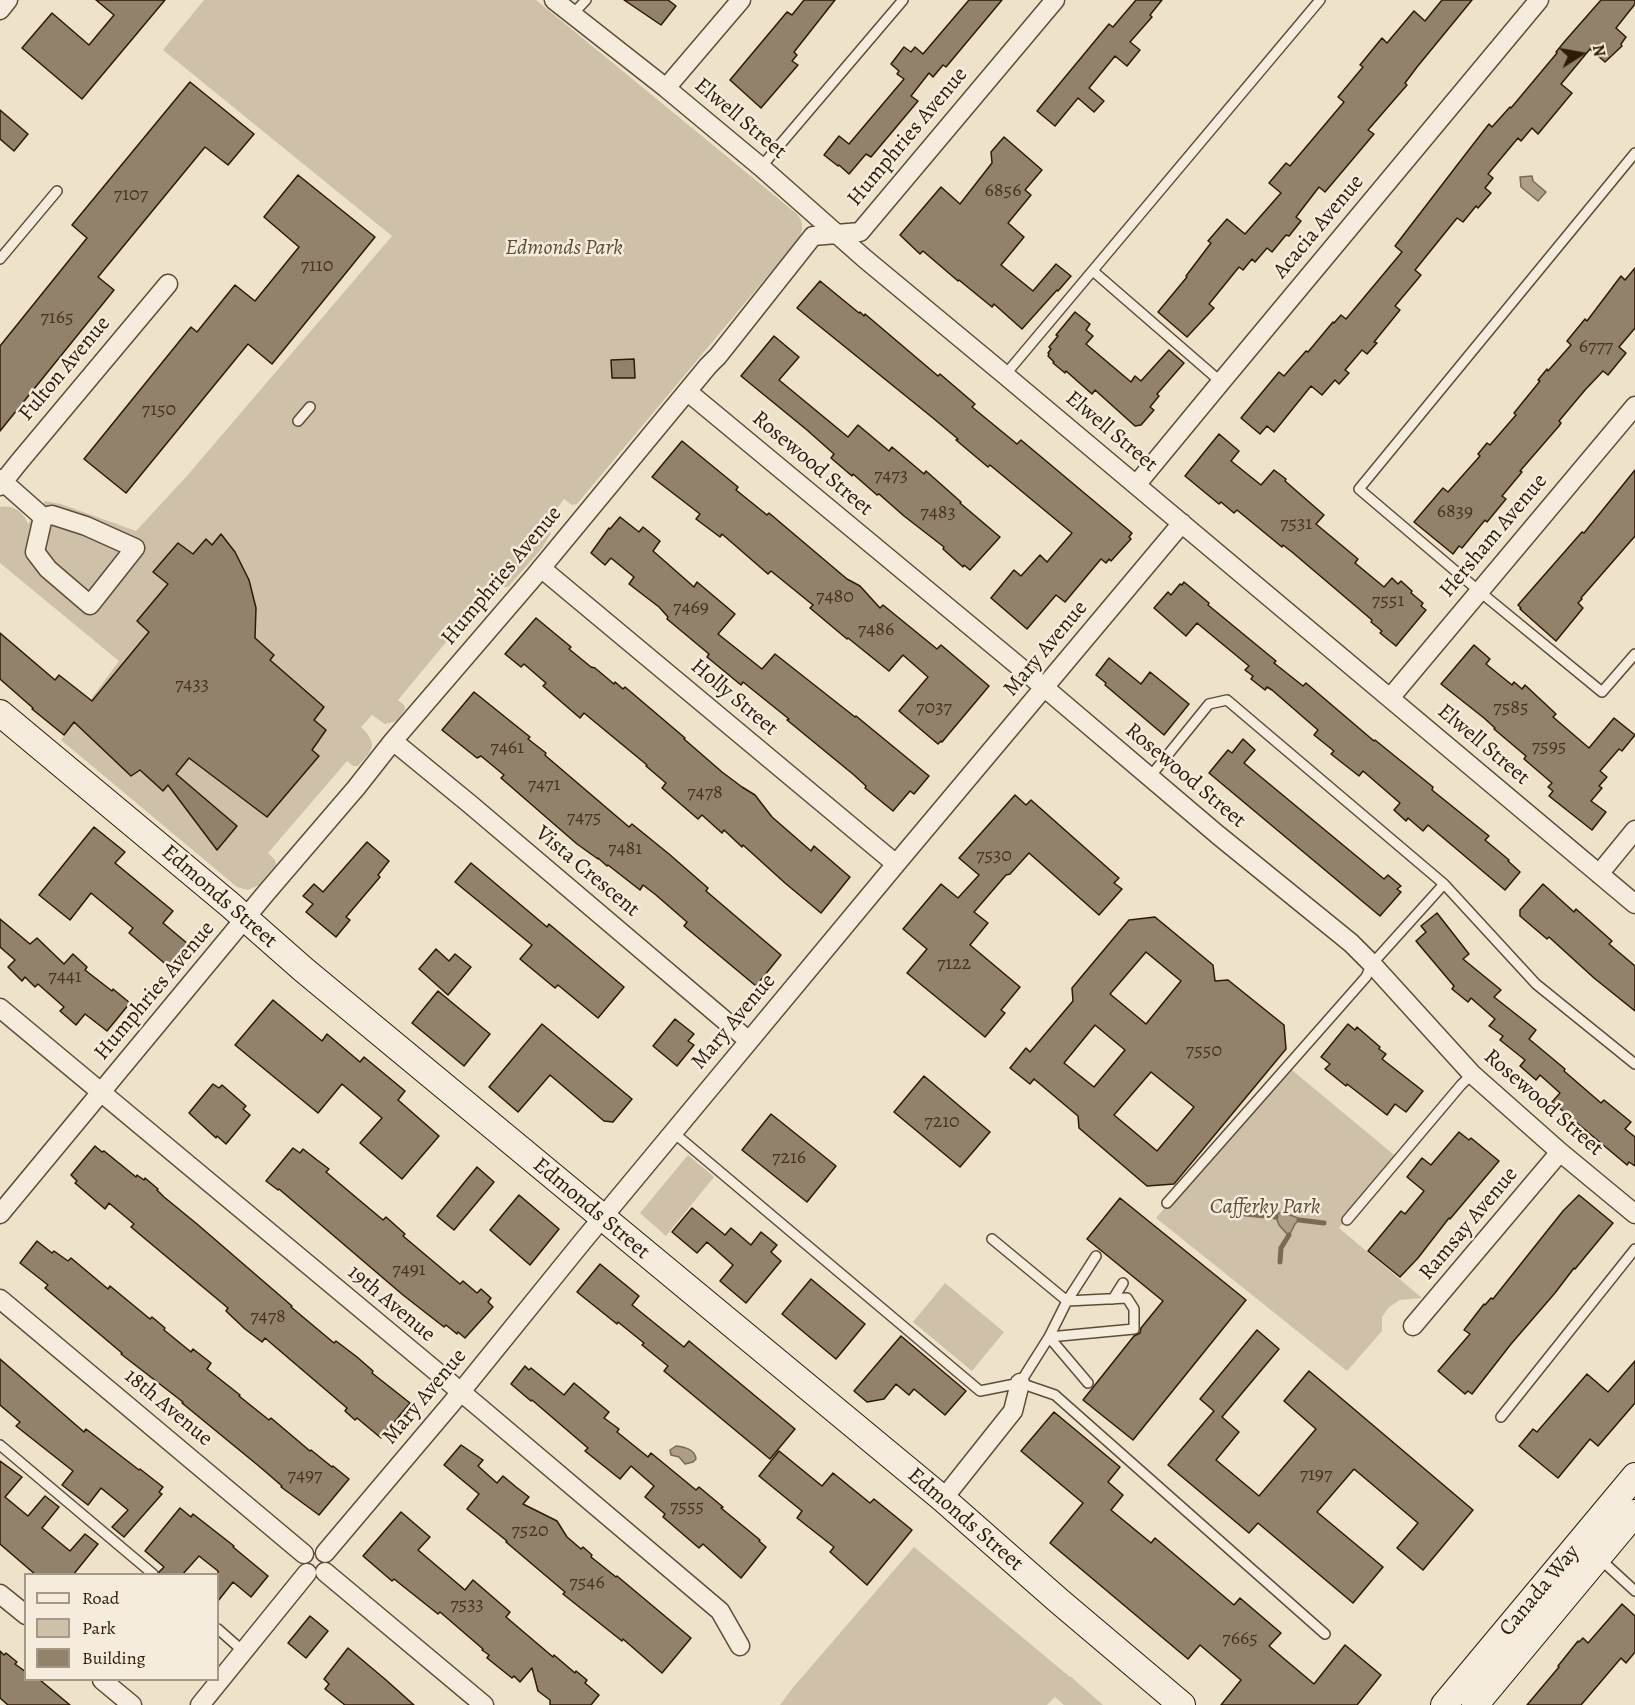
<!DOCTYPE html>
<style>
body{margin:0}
#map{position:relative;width:1635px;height:1705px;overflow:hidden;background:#efe2ca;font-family:Alegreya,serif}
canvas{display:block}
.legend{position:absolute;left:24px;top:1573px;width:195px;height:108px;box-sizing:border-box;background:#f5ecdd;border:2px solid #a69887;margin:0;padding:8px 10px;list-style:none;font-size:18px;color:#2f1a05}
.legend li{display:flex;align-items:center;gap:12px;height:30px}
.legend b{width:30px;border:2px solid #a69887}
.north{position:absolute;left:1551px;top:24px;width:60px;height:60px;-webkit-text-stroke:4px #f5ecdd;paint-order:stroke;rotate:79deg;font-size:16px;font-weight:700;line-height:24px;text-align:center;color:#2f1a05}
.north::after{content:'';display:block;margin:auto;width:21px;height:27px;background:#2f1a05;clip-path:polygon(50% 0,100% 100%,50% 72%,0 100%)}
</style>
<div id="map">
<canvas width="1635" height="1705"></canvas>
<ul class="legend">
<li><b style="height:8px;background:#f5ecdd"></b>Road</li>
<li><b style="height:16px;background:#cec0a9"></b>Park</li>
<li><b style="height:16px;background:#93826b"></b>Building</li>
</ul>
<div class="north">N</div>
</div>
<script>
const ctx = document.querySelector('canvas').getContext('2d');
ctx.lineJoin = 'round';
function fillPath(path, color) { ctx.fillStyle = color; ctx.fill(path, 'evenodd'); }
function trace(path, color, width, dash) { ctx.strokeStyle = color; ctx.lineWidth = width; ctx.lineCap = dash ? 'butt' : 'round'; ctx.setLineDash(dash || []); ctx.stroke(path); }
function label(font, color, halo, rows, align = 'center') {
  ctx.font = font + ' Alegreya,serif'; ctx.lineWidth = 5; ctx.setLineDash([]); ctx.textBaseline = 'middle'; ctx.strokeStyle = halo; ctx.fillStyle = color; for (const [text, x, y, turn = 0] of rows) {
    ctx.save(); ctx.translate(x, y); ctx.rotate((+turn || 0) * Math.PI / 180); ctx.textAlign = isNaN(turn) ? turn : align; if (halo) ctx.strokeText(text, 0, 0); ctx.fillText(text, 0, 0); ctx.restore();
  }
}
const green = new Path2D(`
 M204,0H536L797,214C812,232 791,247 780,261L577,504L572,505L564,499L544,526L551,533L542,548L508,587H503L496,582L398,700L404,705L405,709L397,721L385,724L372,715L361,727C378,744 374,749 358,766H353L347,761L268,853L275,860L276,865L259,885L248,890L237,887L61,740L119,661L0,563V507C13,505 23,511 28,524L45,501L61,504L136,531L186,477L392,236L163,50Z
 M1287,1066L1399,1159L1339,1228L1422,1298L1400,1300L1389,1307L1382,1317V1331L1347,1371L1156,1218Z
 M688,1155L714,1177L666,1236L640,1213Z
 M945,1283L1004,1332L972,1371L913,1322Z
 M914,1547L1070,1677V1676L1103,1705H1064L1055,1697L1047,1705H780L791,1690Z`);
const water = new Path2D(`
 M1532,176L1533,181L1546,192L1538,201L1521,187L1520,177Z
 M1282,1212L1298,1218L1299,1220L1295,1224L1290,1234H1287L1279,1225L1276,1217L1279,1213Z
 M676,1446C684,1447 695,1449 696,1459L693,1462L685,1464L679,1457L671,1455L670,1450Z`);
const stream = new Path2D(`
 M1245,1214L1276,1217
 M1299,1220L1324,1223
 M1280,1262L1281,1248L1289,1235`);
const building = new Path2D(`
 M96,0H165L82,99L22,48L52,13L89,45L114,15Z
 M624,0H668L676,6L661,25Z
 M804,0H835L794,52L797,55L792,61L798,65L761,108L730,80L787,12L792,15Z
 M969,0H1002L946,67L943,65L933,77L929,73L911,96L918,101L871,157L866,154L849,174L839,165L838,166L824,155L839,136L849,144L904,79L897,74L899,71L891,64L904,47L911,52L915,47L923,54Z
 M1136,0H1162L1150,15L1152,17L1130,42L1140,50L1127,66L1115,56L1089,88L1104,101L1094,112L1078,98L1055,126L1037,111L1109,24L1113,27Z
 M1442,0H1472L1417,67L1405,83L1407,85L1368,130L1374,134L1325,192L1319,187L1296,217L1301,221L1289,236L1286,235L1272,252L1267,248L1255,262L1252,259L1243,270L1239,267L1209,304L1214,308L1187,337L1158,312L1187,277L1186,276L1211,243L1208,241L1227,219L1245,234L1281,193L1269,183L1286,163L1290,166L1344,102L1338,97L1363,67L1360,65L1382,38L1387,43L1414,11L1425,21Z
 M1601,0H1635V4L1616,28L1626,37L1621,44L1622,46L1605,62L1590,49L1561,84L1572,93L1538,134L1532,128L1521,141L1518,138L1488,174L1493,178L1485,188L1491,193L1478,208L1476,206L1463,222L1457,218L1415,270L1421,275L1395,306L1400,310L1374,342L1377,343L1367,354L1362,350L1345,370L1349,373L1339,384L1335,380L1322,395L1311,386L1274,432L1267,426L1260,434L1241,418L1279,372L1284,376L1306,351L1308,352L1333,322L1334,323L1341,315L1346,319L1402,252L1395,246L1468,151L1489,124L1492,127L1510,107L1511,108L1557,53L1556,52L1565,41Z
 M190,82L254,134L228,165L205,147L98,277L114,290L0,431V346L87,238L72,225Z
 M0,110L28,134L14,151L0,139Z
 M1004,137L1042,170L1025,190L1031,195L1008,223L1024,237L1001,265L1033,291L1056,264L1071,276L1058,291L1057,290L1022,329L994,304L992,307L959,280L958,281L923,251L920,254L900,235L941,187L960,204L992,163L991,152Z
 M298,175L375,237L272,364L248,344L126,493L84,459L191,327L197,332L235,285L255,301L299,247L264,217Z
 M1635,268V328L1619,347L1626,353L1608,375L1603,371L1585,390L1559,421L1561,423L1559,426L1520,471L1522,472L1502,496L1506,499L1487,522L1485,520L1462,548L1459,546L1453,554L1414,522L1443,488L1448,492L1480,456L1478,454L1487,443L1490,445L1516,415L1514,413L1540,381L1538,380L1547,369L1548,371L1571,345L1567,341L1585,319L1587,321L1621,276L1625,280Z
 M820,281L859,313L860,312L864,316L865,314L938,376L940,374L975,404L972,407L1017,444L1021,440L1132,533L1129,537L1131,539L1111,561L1109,559L1106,563L1101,559L1065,602L1056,595L1027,629L991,598L1014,570L1021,576L1040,555L1047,562L1072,533L990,465L988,467L956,440L958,439L933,418L797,308Z
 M1075,312L1090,324L1086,330L1093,336L1086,344L1131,382L1135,376L1141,381L1169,350L1184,363L1157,394L1159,396L1150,407L1154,410L1141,425L1135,426L1095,390L1092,394L1066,371L1065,373L1053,363L1054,362L1048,356L1049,354L1048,353L1051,349L1049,347L1058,336L1056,335Z
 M774,336L799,357L779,380L848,437L858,425L889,451L892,447L924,474L926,471L961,502L960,503L1000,537L970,570L964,565L963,567L943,549L944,547L904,516L879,494L877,495L853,474L852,476L831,458L834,454L807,430L741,376Z
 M634,359L635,378H612L611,360Z
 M1219,434L1239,451L1231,461L1261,485L1274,470L1286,479L1285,481L1324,515L1316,524L1358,559L1355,563L1384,587L1392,578L1398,584L1401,581L1412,591L1411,593L1423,603L1421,606L1426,610L1396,646L1380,633L1382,631L1371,622L1372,620L1292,552L1283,545L1282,547L1237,510L1234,513L1221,502L1219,504L1185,476Z
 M682,441L738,487L736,490L767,515L769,513L847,579L860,586L880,608L883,605L937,649L941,645L989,686L942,742L941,741L938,744L899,711L928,677L903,655L889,671L848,638L847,639L810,608L813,605L771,571L768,574L722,534L720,537L696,519L700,514L652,477Z
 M1635,470V536L1581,598L1582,599L1578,603L1583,608L1556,641L1520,609L1521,608L1518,605L1582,532L1584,533Z
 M620,517L639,532L643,527L660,541L653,551L694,587L697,582L735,614L718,634L762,669L775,654L855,717L856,716L929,776L914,794L910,791L893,811L865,788L866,786L854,775L787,720L789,719L743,682L741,685L707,657L709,654L667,619L668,617L659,607L629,584L634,577L611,558L605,565L591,553L609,528L610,529Z
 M221,534L235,552L249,580L256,608L255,638L274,655L270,660L324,707L314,720L326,730L312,750L319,756L267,817L189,758L176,774L237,826L217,850L168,785L163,791L140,770L131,776L74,722L64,735L32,709L33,708L0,679V633L55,680L59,675L92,701L149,632L137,621L168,584L153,572L178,543L193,554L206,539L212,545Z
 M1184,582L1209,603L1208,605L1276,661L1274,663L1303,686L1306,683L1374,741L1375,740L1433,787L1432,790L1489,836L1485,840L1509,860L1508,861L1520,872L1505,890L1428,825L1423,831L1408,818L1406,821L1394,810L1400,803L1363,771L1359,776L1331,754L1334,751L1314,735L1318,730L1272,690L1267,687L1265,690L1251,679L1253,676L1245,670L1249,666L1197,623L1186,636L1154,608L1168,592L1171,595L1180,584L1182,585Z
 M536,618L571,647L569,649L591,667L595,668L614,684L615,682L623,689L625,687L685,738L684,739L722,772L742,787L755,795L772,817L811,851L814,846L850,877L821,913L785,883L743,845L742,847L724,830L722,833L702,815L698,819L662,788L666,783L646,766L647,765L584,713L580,718L543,686L546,683L524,664L521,667L505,654Z
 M1474,645L1490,659L1486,664L1512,685L1514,682L1522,689L1525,685L1556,714L1553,717L1589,748L1614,718L1635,735L1622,751L1619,749L1600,771L1607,777L1599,786L1602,788L1591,801L1606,812L1592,830L1549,796L1553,791L1548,787L1552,783L1524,759L1526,756L1494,729L1495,728L1484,718L1441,684Z
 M1109,658L1141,684L1150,672L1189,704L1164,735L1105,685L1106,683L1096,675Z
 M474,692L530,737L528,739L546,753L545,755L547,757L629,827L632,824L669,854L708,888L706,891L781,955L756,986L684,926L687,922L656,895L643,885L640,890L608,865L607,866L598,858V859L577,844L501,778L504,775L481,756L477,758L442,730Z
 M1243,739L1255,750L1244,763L1384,879L1388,875L1401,886L1397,889L1401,892L1380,916L1209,773L1228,750L1232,753Z
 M1015,795L1026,805L1031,800L1119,878L1114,883L1122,889L1099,915L1029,853L1010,874L1006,875L974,912L988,923L970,945L1020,987L1001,1010L1005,1013L985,1037L907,973L927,949L903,929L941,884L958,898L979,875L959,858Z
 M94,827L125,852L115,863L173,911L163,923L188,944L169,967L129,933L133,928L91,893L70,920L39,895Z
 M367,842L389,861L378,875L380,877L346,917L350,920L336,937L306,912L313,904L303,896L314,884L323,892Z
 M471,863L547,927L549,924L624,987L598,1018L558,985L555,988L520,959L532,945L455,882Z
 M1543,884L1574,912L1576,909L1612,941L1609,944L1635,966V1011L1594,978L1549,937L1547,939L1520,916V910Z
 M1437,913L1469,954L1463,959L1501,990L1494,997L1536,1030L1529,1039L1565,1069L1564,1071L1601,1103L1604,1100L1631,1122L1625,1129L1635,1137V1166L1629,1162L1627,1165L1552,1102L1560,1093L1540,1075L1536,1080L1520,1066L1525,1060L1500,1040L1503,1036L1489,1026L1495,1019L1471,998L1468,1002L1452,989L1454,986L1416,941L1426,932L1421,926Z
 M1155,917L1213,965L1215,981L1228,980L1284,1025L1286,1049L1174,1184L1147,1186L1079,1128L1078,1116L1034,1079L1030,1084L1010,1068L1026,1048L1030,1052L1073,1001L1072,988L1129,920ZM1146,952L1181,981L1146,1024L1110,994ZM1095,1025L1125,1050L1094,1087L1064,1063ZM1151,1072L1194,1107L1157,1151L1114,1115Z
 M0,919L30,944L37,938L64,964L73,954L87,967L85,970L112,991L113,989L130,1003L107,1031L85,1014L76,1025L60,1011L64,1007L38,984L35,987L25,977L22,981L8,967L15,960L0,947Z
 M436,949L449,961L455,954L471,967L448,995L419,969Z
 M438,991L490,1034L464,1066L412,1023Z
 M273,1000L322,1041L327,1034L360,1062L364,1057L405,1091L398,1100L439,1136L402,1179L360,1143L382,1118L342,1084L318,1113L235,1045Z
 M675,1019L694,1034L688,1041L694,1045L677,1066L653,1046Z
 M542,1024L632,1099L613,1122L604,1121L550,1075L518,1112L489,1087Z
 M1348,1024L1355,1030L1357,1027L1380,1047L1379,1049L1386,1054L1382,1059L1423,1091L1406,1112L1395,1104L1387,1115L1347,1084L1346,1086L1325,1069L1330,1064L1321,1057Z
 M924,1076L990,1132L960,1167L894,1112Z
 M213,1084L219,1088L222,1085L246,1106L243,1109L250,1115L226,1144L217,1136L216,1138L189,1113Z
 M771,1114L836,1166L807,1202L742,1150Z
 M1459,1132L1469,1140L1471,1138L1499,1161L1450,1219L1449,1218L1418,1258L1400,1277L1368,1251L1401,1211L1405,1214L1424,1191L1407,1177L1422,1158L1431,1165Z
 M95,1146L102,1152L104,1151L136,1177L137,1175L144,1180L145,1178L158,1189L157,1190L164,1197L197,1224L292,1306L291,1307L334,1343L336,1341L357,1357L373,1371L372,1373L410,1403L381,1438L357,1418L355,1420L345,1411L347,1408L265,1338L262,1342L245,1329L226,1311L228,1308L131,1227L134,1224L109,1203L105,1209L75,1183L77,1181L71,1175Z
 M293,1148L300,1153L303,1149L317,1160L329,1169L326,1172L352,1194L383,1220L386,1217L405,1234L403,1236L460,1284L463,1281L477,1293L481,1289L491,1298L488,1302L493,1307L465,1338L458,1332L457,1334L446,1325L444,1327L403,1295L279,1189L278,1190L266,1181Z
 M477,1167L494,1182L454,1230L437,1216Z
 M519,1195L559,1229L530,1265L490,1230Z
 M1579,1195L1613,1223L1575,1269L1574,1268L1555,1293L1511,1344L1472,1394L1468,1391L1465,1394L1438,1371L1470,1334L1464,1330L1484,1304L1485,1305L1491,1298L1493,1299L1563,1211Z
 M1120,1198L1246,1300L1133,1440L1083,1400L1134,1336L1140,1333L1141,1328L1163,1301L1087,1239Z
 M692,1208L725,1235L731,1228L751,1245L761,1232L777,1245L771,1252L781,1261L746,1303L720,1281L733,1265L707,1242L697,1253L672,1232Z
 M37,1241L52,1253L54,1251L68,1261L71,1258L108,1289L110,1286L150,1319L152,1317L165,1328L164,1330L191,1352L193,1349L211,1363L207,1369L240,1395L239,1396L269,1420L271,1418L310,1451L311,1450L332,1467L333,1466L349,1479L319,1515L281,1487L282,1486L260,1467L182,1403L183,1402L121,1354L122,1353L45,1288L48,1285L20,1263Z
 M600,1264L639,1296L632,1305L684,1347L689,1341L795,1429L770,1459L664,1371L668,1366L642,1345L644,1343L618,1322L617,1324L577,1292Z
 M811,1279L865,1324L836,1359L782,1314Z
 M1257,1330L1279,1349L1222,1417L1239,1432L1216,1460L1259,1496L1316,1429L1284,1401L1309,1371L1473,1510L1423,1570L1397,1548L1418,1523L1354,1469L1317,1512L1383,1567L1353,1603L1258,1523L1249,1533L1168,1465L1214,1411L1200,1399Z
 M901,1336L966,1391L945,1415L914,1389L909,1395L896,1384L884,1399L867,1402L854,1391Z
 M0,1359L84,1432L86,1429L139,1470L140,1469L163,1487L159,1492L162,1494L124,1537L112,1527L128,1510L101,1488L88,1505L62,1485L73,1471L16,1426L20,1422L0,1405Z
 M1635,1361V1403L1598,1446L1590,1439L1558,1478L1519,1446L1533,1429L1537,1432L1587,1374L1608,1392Z
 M525,1366L529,1370L531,1368L564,1395L574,1383L609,1412L604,1418L619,1429L617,1432L648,1457L651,1453L696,1490L699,1487L723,1507L721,1508L760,1540L759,1541L766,1547L741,1578L703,1544L699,1548L663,1517L665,1514L645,1497L654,1486L631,1466L620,1479L585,1451L588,1448L532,1400L531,1401L511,1384Z
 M1054,1412L1120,1467L1108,1482L1123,1495L1111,1510L1151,1543L1155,1538L1234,1605L1240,1598L1281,1633L1269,1646L1314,1684L1345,1645L1381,1675L1357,1705H1221L1241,1680L1200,1645L1188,1659L1050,1543L1083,1503L1021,1451Z
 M461,1445L483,1460L478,1466L497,1483L503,1476L516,1487L529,1497L523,1504L557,1521L567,1537L581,1549L583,1547L592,1555L591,1557L616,1577L617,1576L691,1638L662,1673L623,1639L622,1641L563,1594L565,1592L506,1542L507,1541L467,1509L479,1494L444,1465Z
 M779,1451L822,1486L833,1473L870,1503L874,1499L912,1530L867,1585L830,1552L834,1547L797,1518L802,1511L759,1476Z
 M0,1461L22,1477L5,1497L28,1516L45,1496L59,1507L42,1528L70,1551L85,1534L98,1544L73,1575H36L0,1544Z
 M180,1508L191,1517L193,1514L234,1546L233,1547L268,1576L251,1597L233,1582L218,1601V1571L199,1556L182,1575H160L159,1572L164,1567L145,1551Z
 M401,1512L430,1537L418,1550L465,1590L473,1580L510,1612L506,1617L553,1657L554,1655L575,1673L576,1671L587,1680L585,1683L599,1695L591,1705H550V1700L538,1691L532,1668L520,1682L514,1676L512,1678L487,1658L489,1655L482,1650L483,1649L440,1612L438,1614L394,1579L392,1581L363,1556Z
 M1622,1604L1635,1616V1652L1626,1663L1621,1658L1581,1705H1527L1559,1667L1558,1666L1578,1641L1579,1642L1583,1638L1588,1643Z
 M310,1616L328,1631L306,1658L288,1643Z
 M348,1648L386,1680L414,1705H345L325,1689L329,1684L324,1679Z
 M0,1651L4,1655L6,1653L17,1662L15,1664L26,1672V1680H40L70,1705H8L0,1698Z`);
const lane = new Path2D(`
 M572,15L586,0
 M1635,153L1359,489L1479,591L1602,692L1635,654
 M761,167L903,0
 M0,259L57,191
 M1093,271L1221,382
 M1005,375L1320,0
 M298,421L310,407
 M1149,778L1209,704L1227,700L1444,884L1536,984L1635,1064
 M674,1133L980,1391L1020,1383L1055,1395L1325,1634
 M1167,1203L1366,977L1372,964L1444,884
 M1347,1220L1461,1085L1472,1074
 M992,1239L1067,1301L1049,1337L1020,1383
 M1113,1299L1123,1283
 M1067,1301L1096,1256
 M1049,1337L1134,1329V1309L1127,1298L1067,1301
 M1049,1337L1088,1383
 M1501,1417L1635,1249
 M0,1445L153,1574
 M1599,1558L1635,1591
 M218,1629L244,1652`);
const street = new Path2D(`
 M554,0L666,88L761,167L864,258L1005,375L1635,904
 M0,10L8,0
 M666,88L741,0
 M688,392L1045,688L1218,835L1351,943L1372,964L1472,1074L1560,1152L1635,1214
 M0,479L43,517
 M1136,485L1221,382L1539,0
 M0,486L19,462L168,284
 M52,515L86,526L135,548L90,605L48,569L35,552L43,517Z
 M541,568L896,864
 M1390,698L1635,406
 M393,741L471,805L749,1041
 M1599,874L1635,830
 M0,1008L479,1407L720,1611L740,1646
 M0,1214L266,893L356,788L393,741L533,578L708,366L718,356L813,236L860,232L1055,0
 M0,1299L304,1554
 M1413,1326L1560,1152
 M943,1499L1013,1411L1020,1383
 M325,1553L451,1404L583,1241L896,864L1182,523
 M325,1572L484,1705
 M0,1594L26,1615
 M102,1680L132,1705
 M200,1705L307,1573`);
const secondary = new Path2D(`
 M0,713L229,904L304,970L943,1499L1059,1601L1182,1705
 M1444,1705L1635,1476
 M1475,1705L1635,1513`);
const numberNames = [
 ["6856",1003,191],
 ["7107",131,195],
 ["7110",317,266],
 ["7165",57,318],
 ["6777",1596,347],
 ["7150",159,410],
 ["7473",891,476],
 ["6839",1455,512],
 ["7483",938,513],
 ["7531",1296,524],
 ["7480",835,597],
 ["7551",1388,601],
 ["7469",691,608],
 ["7486",876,630],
 ["7433",192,685],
 ["7037",934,708],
 ["7585",1511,708],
 ["7595",1549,747],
 ["7461",507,748],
 ["7471",544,785],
 ["7478",705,793],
 ["7475",584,818],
 ["7481",625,849],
 ["7530",994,856],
 ["7122",954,964],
 ["7441",65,977],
 ["7550",1204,1051],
 ["7210",942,1122],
 ["7216",789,1158],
 ["7491",409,1270],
 ["7478",268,1317],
 ["7197",1316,1475],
 ["7497",305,1476],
 ["7555",687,1507],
 ["7520",530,1531],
 ["7546",587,1583],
 ["7533",467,1605],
 ["7665",1240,1639]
];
const streetNames = [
 ["Elwell Street",740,119,40],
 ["Humphries Avenue",908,137,-50],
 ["Acacia Avenue",1319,227,-50],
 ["Fulton Avenue",65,369,-50],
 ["Elwell Street",1111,432,40],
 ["Rosewood Street",812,464,40],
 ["Hersham Avenue",1494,536,-50],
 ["Humphries Avenue",502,576,-50],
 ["Mary Avenue",1046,649,-50],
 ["Holly Street",734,698,40],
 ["Elwell Street",1483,745,40],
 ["Rosewood Street",1185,776,40],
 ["Vista Crescent",587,872,40],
 ["Edmonds Street",219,897,41],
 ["Humphries Avenue",155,991,-50],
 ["Mary Avenue",734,1022,-50],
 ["Rosewood Street",1543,1103,41],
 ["Edmonds Street",591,1209,40],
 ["Ramsay Avenue",1469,1224,-50],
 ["19th Avenue",391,1304,40],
 ["Mary Avenue",425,1397,-50],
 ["18th Avenue",168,1408,40],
 ["Edmonds Street",965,1520,41],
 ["Canada Way",1540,1591,-50]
];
const parkNames = [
 ["Edmonds Park",564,249],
 ["Cafferky Park",1265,1208]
];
fillPath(green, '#cec0a9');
fillPath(water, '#ae9e87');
trace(water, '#7b6953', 1.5);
trace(stream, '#7b6953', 5);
fillPath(building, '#93826b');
trace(building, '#2f1a05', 1.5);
trace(lane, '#5f4c36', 12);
trace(street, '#5f4c36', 21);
trace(secondary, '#2f1a05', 28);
trace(lane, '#f5ecdd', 9);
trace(street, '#f5ecdd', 18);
trace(secondary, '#f5ecdd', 26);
label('20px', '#48341e', null, numberNames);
label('22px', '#2f1a05', '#f5ecdd', streetNames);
label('italic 22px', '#5f4c36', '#f5ecdd', parkNames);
</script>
